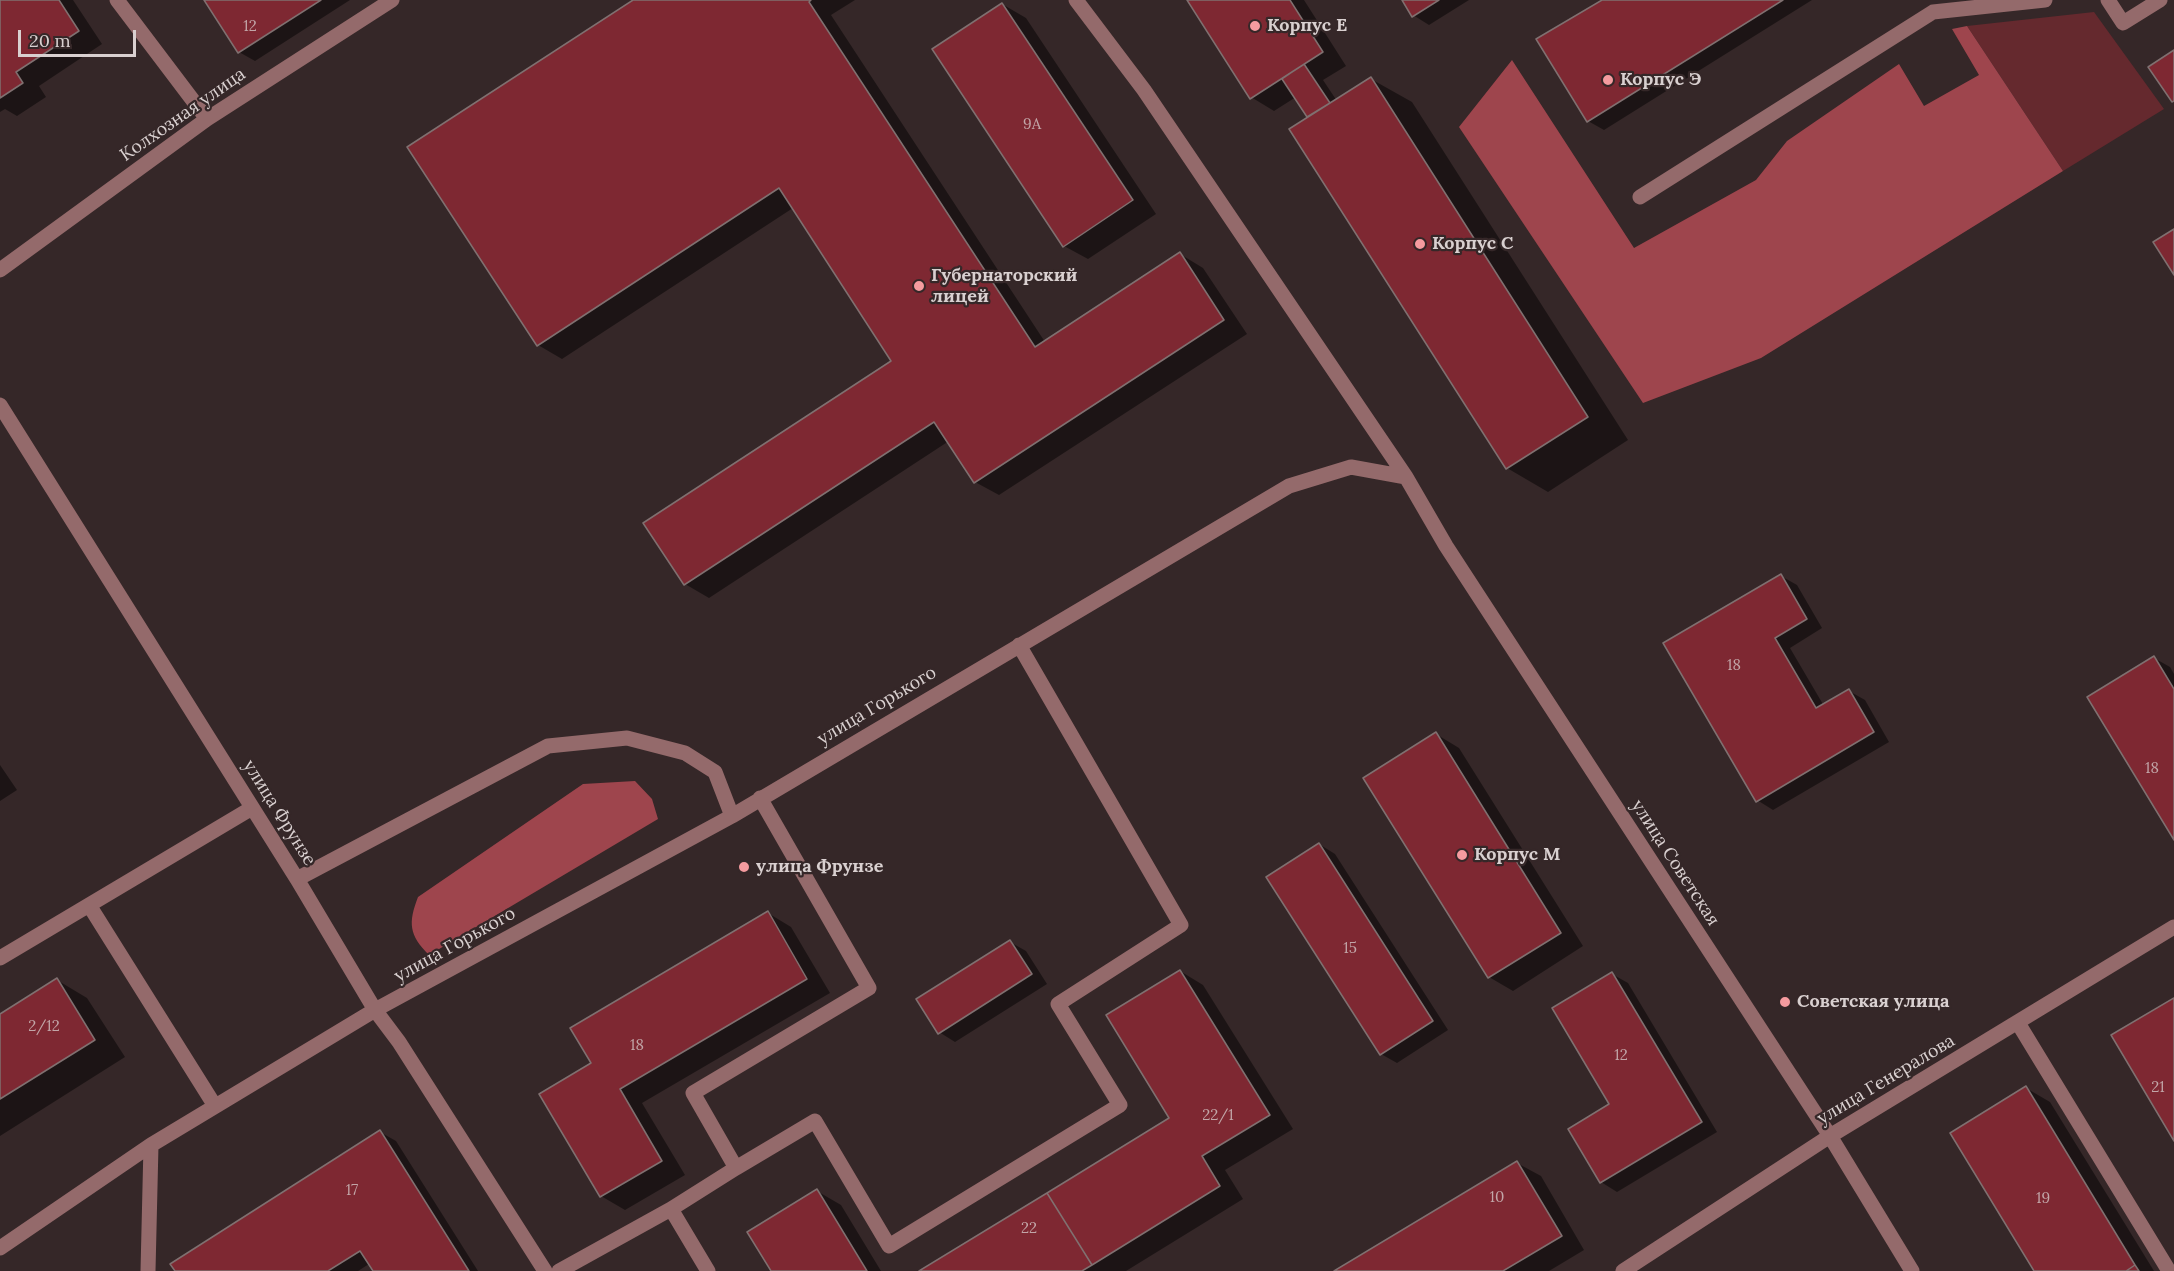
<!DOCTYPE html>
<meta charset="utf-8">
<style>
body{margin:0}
#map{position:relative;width:2174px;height:1271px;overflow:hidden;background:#352728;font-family:Lora,serif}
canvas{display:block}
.scale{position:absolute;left:18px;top:30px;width:118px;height:27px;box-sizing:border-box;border:3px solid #d9d0d0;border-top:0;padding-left:8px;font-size:18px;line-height:21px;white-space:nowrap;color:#d9d0d0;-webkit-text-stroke:4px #352728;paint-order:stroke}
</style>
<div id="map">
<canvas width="2174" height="1271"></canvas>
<div class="scale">20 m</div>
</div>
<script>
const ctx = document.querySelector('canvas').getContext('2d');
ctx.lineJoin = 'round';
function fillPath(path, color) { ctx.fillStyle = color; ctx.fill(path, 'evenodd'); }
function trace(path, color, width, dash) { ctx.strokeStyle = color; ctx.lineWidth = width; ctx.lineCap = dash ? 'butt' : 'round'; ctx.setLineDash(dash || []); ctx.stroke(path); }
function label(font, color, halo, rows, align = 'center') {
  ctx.font = font + ' Lora,serif'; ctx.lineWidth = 4.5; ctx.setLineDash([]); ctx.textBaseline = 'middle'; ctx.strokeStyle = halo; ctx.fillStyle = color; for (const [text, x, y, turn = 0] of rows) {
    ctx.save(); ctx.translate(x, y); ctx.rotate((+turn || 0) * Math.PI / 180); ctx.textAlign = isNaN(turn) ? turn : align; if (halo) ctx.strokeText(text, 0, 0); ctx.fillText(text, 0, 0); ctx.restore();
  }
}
const green = new Path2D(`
 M2094,12L2164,109L2063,171L1967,26Z`);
const forest = new Path2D(`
 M1967,26L2063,171L1761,358L1643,403L1459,127L1512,60L1634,248L1756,180L1787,141L1899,64L1924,106L1979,75L1952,29Z
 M635,781L652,799L658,819L429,955C409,935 408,923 418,897L583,784Z`);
const shadow = new Path2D(`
 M0,0H73L102,44L39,86L46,97L17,116L5,109L0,112Z
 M206,0H350L255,61L239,52Z
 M636,0H855L831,15L1045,342L1180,254L1203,268L1247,334L999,495L975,482L949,441L709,598L685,584L893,361L793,208L562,359L538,345Z
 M1189,0H1304L1346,66L1323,80L1337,101L1371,79L1412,102L1628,440L1548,492L1507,468L1310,117L1296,97L1274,111L1251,97Z
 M1404,0H1469L1429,25L1413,15Z
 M1604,0H1812L1604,130L1588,121Z
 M1002,4L1026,18L1156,214L1088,259L1064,246Z
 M1781,576L1797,585L1822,628L1790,648L1824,706L1849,691L1865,700L1889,742L1773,810L1757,800Z
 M2154,658L2170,667L2174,674V837Z
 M1436,734L1459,748L1583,946L1513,991L1489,977Z
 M0,765L17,790L0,801Z
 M1319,844L1335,854L1448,1030L1397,1063L1381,1054L1268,877Z
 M768,913L791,927L830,993L642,1103L685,1175L625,1210L601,1196L593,1064Z
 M1010,942L1026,951L1047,984L955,1042L939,1032Z
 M1180,971L1203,985L1293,1129L1225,1170L1243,1199L1126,1271H922L1171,1118Z
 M1612,974L1628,983L1717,1132L1617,1192L1601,1182L1570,1130L1611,1105Z
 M57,980L87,998L125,1057L0,1136V1016Z
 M2026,1088L2050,1102L2154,1271H2037Z
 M380,1132L396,1141L478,1271H374L369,1264L358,1271H176Z
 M1517,1163L1541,1176L1584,1250L1549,1271H1337Z
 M817,1191L841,1205L881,1271H773Z`);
const building = new Path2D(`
 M0,0H59L79,31L16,72L23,83L0,98Z
 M204,0H321L238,53Z
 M633,0H811L809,2L1035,347L1180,252L1224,320L974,483L934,422L684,585L643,523L891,361L779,188L537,346L407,147Z
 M1187,0H1290L1323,52L1250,99Z
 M1402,0H1439L1412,17Z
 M1602,0H1783L1587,122L1536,39Z
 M1002,3L1133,200L1063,247L932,49Z
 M2174,50V101L2172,102L2148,67Z
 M1304,64L1330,103L1307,117L1282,79Z
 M1371,77L1588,417L1506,469L1289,129Z
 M2174,229V275L2153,242Z
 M1781,574L1807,619L1775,638L1816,708L1849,689L1874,732L1756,802L1663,643Z
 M2154,656L2174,689V840L2087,697Z
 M1436,732L1561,933L1488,978L1363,778Z
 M1319,843L1433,1021L1380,1055L1266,877Z
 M768,911L807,979L620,1089L662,1161L600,1197L539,1094L591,1063L570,1028Z
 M1010,940L1032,974L938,1034L916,999Z
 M1180,970L1270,1115L1202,1156L1220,1186L1092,1265L1047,1193L1169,1118L1106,1015Z
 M1612,972L1702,1122L1600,1183L1568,1129L1609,1104L1552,1008Z
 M57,978L95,1040L0,1099V1014Z
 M2174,998V1141L2111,1035Z
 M2026,1086L2135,1265L2126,1271H2034L1950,1133Z
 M380,1130L469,1271H373L360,1251L328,1271H175L170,1264Z
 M1517,1161L1562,1236L1503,1271H1334Z
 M817,1189L867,1271H771L747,1232Z
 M1047,1193L1092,1265L1082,1271H919Z
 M2135,1265L2139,1271H2126Z`);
const minor = new Path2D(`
 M117,0L207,119
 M1076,0L1144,90L1406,477L1446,546L1830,1136L1912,1271
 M2108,0L2123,23L2160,0
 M1640,197L1933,12L2045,0
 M0,270L207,119L392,0
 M0,405L297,879L375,1010L399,1042L545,1271
 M297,879L548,746L627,738L685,753L715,772L732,816
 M89,905L215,1106
 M0,958L252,808
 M2018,1023L2169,1271
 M736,1168L815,1121L889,1246L1120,1105L1058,1004L1181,925L1019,645
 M671,1209L736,1168L693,1093L869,988L760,798
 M0,1248L151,1145L375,1010L732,816L1289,486L1351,467L1406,477
 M148,1271L151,1145
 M559,1271L671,1209L708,1271
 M1623,1271L1830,1136L2174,927`);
const markers = [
 [1255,26,6,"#f59b9f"],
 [1608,80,6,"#f59b9f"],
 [1420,244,6,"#f59b9f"],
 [919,286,6,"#f59b9f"],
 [1462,855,6,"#f59b9f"],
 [744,867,6,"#f59b9f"],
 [1785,1002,6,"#f59b9f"]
];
const numberNames = [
 ["12",250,27],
 ["9А",1032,125],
 ["18",1734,666],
 ["18",2152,769],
 ["15",1350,949],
 ["2/12",44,1027],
 ["18",637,1046],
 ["12",1621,1056],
 ["21",2158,1088],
 ["22/1",1218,1116],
 ["17",352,1191],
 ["10",1497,1198],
 ["19",2043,1199],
 ["22",1029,1229]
];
const poiNames = [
 ["Корпус Е",1267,26],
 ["Корпус Э",1620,80],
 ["Корпус С",1432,244],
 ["Губернаторский",931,276],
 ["лицей",931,297],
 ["Корпус M",1474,855],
 ["улица Фрунзе",756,867],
 ["Советская улица",1797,1002]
];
const streetNames = [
 ["Колхозная улица",183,115,-35],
 ["улица Горького",877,706,-31],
 ["улица Фрунзе",279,813,58],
 ["улица Советская",1675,863,57],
 ["улица Горького",455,945,-29],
 ["улица Генералова",1886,1080,-31]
];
fillPath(green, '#65292e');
fillPath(forest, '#9e454d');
fillPath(shadow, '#0007');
fillPath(building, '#7e2832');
trace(building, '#807070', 1.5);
trace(minor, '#946a6b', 15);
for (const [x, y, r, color] of markers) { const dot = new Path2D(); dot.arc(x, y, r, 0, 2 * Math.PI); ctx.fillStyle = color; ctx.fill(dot); trace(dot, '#352728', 2); }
label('15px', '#c2a6a8', null, numberNames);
label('bold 18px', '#d9d0d0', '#352728', poiNames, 'left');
label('18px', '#d9d0d0', '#352728', streetNames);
</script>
